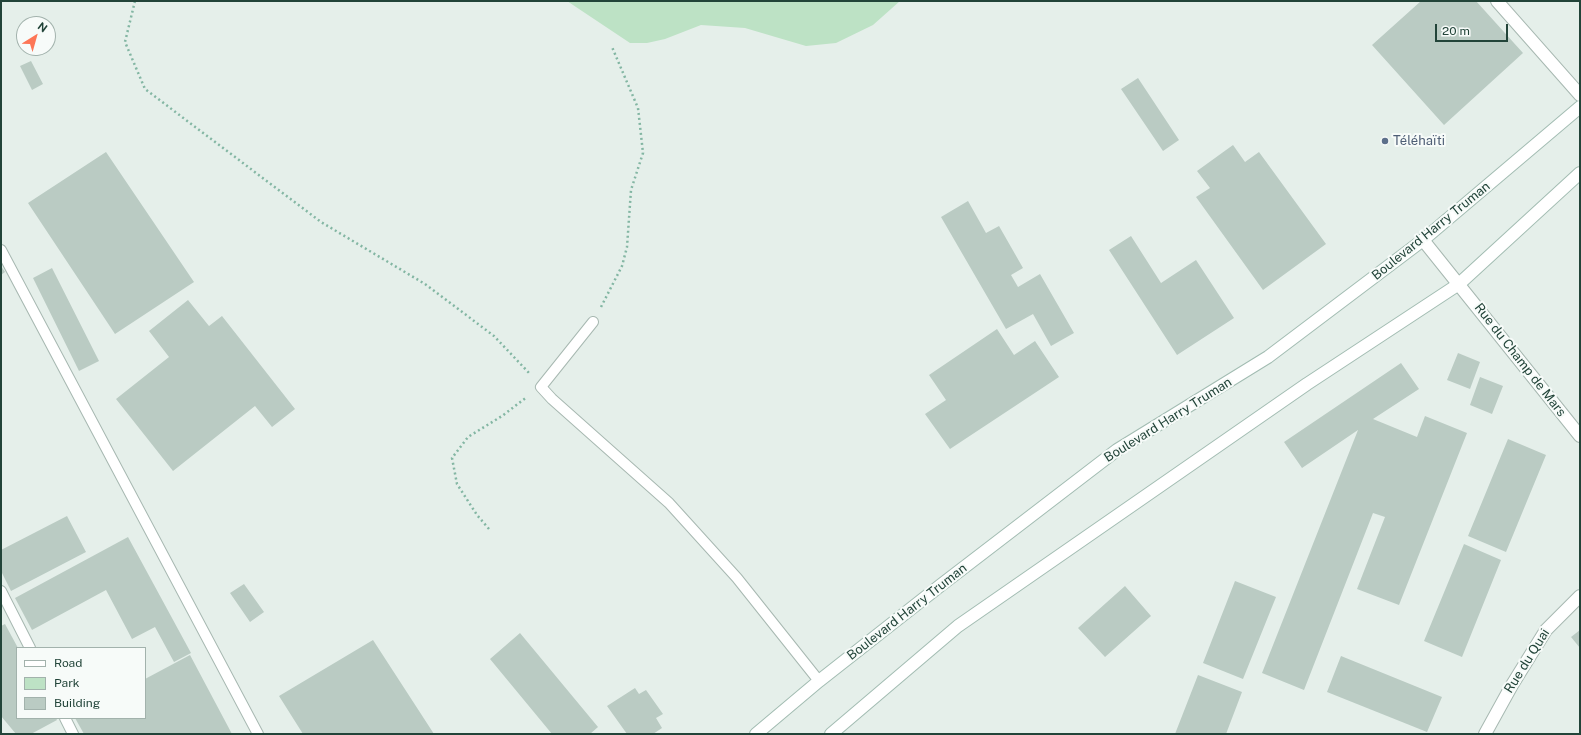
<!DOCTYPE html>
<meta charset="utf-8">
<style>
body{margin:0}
#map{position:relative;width:1581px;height:735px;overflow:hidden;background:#e5efea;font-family:"Public Sans",sans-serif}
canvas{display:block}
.frame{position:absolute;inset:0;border:2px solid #224439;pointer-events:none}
.legend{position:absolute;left:16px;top:647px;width:130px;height:72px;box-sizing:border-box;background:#f7fbf9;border:1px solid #a2b2ac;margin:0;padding:5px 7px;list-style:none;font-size:12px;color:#224439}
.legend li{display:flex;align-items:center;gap:8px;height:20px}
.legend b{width:20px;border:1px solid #a2b2ac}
.north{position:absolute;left:16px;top:16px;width:40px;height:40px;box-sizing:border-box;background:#f7fbf9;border:1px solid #a2b2ac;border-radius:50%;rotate:37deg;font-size:11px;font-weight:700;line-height:16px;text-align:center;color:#224439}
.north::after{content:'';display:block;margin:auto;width:14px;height:18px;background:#fd7656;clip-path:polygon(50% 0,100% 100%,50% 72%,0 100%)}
.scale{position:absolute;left:1435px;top:24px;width:73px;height:18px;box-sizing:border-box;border:2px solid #224439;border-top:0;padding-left:5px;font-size:12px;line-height:14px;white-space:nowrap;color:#224439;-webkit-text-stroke:3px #f7fbf9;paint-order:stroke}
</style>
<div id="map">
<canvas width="1581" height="735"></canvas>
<div class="frame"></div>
<ul class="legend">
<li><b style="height:5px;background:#fff"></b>Road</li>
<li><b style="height:11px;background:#bde2c5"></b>Park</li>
<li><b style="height:11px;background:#bacbc3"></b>Building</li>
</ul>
<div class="north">N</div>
<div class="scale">20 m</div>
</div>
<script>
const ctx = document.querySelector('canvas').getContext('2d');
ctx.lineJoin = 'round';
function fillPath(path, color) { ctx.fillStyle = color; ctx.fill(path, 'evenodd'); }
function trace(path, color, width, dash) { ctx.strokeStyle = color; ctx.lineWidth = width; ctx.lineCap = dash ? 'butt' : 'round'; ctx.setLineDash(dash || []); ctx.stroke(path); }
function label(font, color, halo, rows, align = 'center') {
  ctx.font = font + ' "Public Sans",sans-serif'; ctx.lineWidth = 4; ctx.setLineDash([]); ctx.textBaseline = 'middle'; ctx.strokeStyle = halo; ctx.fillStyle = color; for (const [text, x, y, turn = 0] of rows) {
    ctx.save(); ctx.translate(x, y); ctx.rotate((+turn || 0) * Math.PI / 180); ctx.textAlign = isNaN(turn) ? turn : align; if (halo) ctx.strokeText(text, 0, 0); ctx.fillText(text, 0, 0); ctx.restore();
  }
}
const green = new Path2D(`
 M567,1H900L873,25L836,43L806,46L745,28L701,25L665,39L647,43H630Z`);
const building = new Path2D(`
 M1421,1H1476L1523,53L1444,125L1372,45Z
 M31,61L43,84L32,90L20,66Z
 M1138,78L1179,140L1163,151L1121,89Z
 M1233,145L1245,162L1259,152L1326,244L1263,290L1196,197L1210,188L1197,171Z
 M106,152L194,282L115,334L28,203Z
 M968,201L986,233L999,226L1023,268L1011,275L1018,287L1040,274L1074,333L1051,346L1033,314L1006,329L941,217Z
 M1131,236L1161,283L1196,260L1234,318L1177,355L1109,250Z
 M1,266L5,272L1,275Z
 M52,268L99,361L79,371L33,278Z
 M188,300L209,326L222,316L295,409L272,427L255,406L173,471L116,399L169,357L149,331Z
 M997,329L1014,355L1035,341L1059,377L950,449L925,414L946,400L929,375Z
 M1458,353L1480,362L1470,389L1447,380Z
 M1401,363L1419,389L1373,419L1417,437L1425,416L1467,433L1399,605L1357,589L1385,517L1373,513L1304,690L1262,673L1358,430L1302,468L1284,442Z
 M1480,377L1503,386L1492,414L1470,405Z
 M1508,439L1546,455L1506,552L1468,536Z
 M67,516L86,552L11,591L1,571V550Z
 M128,537L191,653L174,662L155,627L132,639L106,590L32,630L15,598Z
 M1464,544L1501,560L1462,657L1424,641Z
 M1235,581L1276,597L1243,679L1203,663Z
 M244,584L264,612L250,622L230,593Z
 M1125,586L1151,616L1105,657L1078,628Z
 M5,624L18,648L17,718H56L57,720L31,734H16L1,716V626Z
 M1580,630V648L1571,637Z
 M520,633L598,727L590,734H552L490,659Z
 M373,640L434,734H303L279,696Z
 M190,655L232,734H84L75,718H145V679Z
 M1341,656L1442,697L1427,732L1327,692Z
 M1198,675L1242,692L1226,734H1175Z
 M635,688L639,694L646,690L663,714L656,718L662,728L653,734H627L607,706Z`);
const path = new Path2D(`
 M135,1L125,42L145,89L321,222L425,284L494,336L530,374
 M601,307L622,266L627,247L631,190L643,153L638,108L612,47
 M489,529L477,515L457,484L452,458L468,437L502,416L527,397`);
const service = new Path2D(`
 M1,250L258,734
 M593,322L541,387L552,399L669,503L737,578L819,681
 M1,591L30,648
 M65,718L73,734`);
const minor = new Path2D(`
 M1497,1L1580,95
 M1485,734L1512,685L1546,630L1580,596`);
const tertiary = new Path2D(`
 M1423,240L1580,436`);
const secondary = new Path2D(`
 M756,734L819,681L941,585L1117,450L1268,357L1423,240L1580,107
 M831,734L958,626L1307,384L1459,284L1580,173`);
const markers = [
 [1385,141,4,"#5c6f8a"]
];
const serviceNames = [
 ["Téléhaïti",1393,141]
];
const streetNames = [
 ["Boulevard Harry Truman",1431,231,-39],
 ["Rue du Champ de Mars",1520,360,52],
 ["Boulevard Harry Truman",1168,420,-32],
 ["Boulevard Harry Truman",907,612,-38],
 ["Rue du Quai",1527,661,-58]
];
fillPath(green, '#bde2c5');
fillPath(building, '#bacbc3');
trace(service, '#a7b8b1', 12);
trace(minor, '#a7b8b1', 14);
trace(tertiary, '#a7b8b1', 14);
trace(secondary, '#a2bcb2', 14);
trace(path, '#83b6a3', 2.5, [2, 3]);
trace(service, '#fff', 10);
trace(minor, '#fff', 12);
trace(tertiary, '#fff', 12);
trace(secondary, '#fff', 12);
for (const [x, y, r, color] of markers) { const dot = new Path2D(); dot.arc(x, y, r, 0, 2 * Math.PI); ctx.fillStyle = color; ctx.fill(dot); trace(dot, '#f7fbf9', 1.5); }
label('13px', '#4e5e75', '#f7fbf9', serviceNames, 'left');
label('13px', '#224439', '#f7fbf9', streetNames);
</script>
